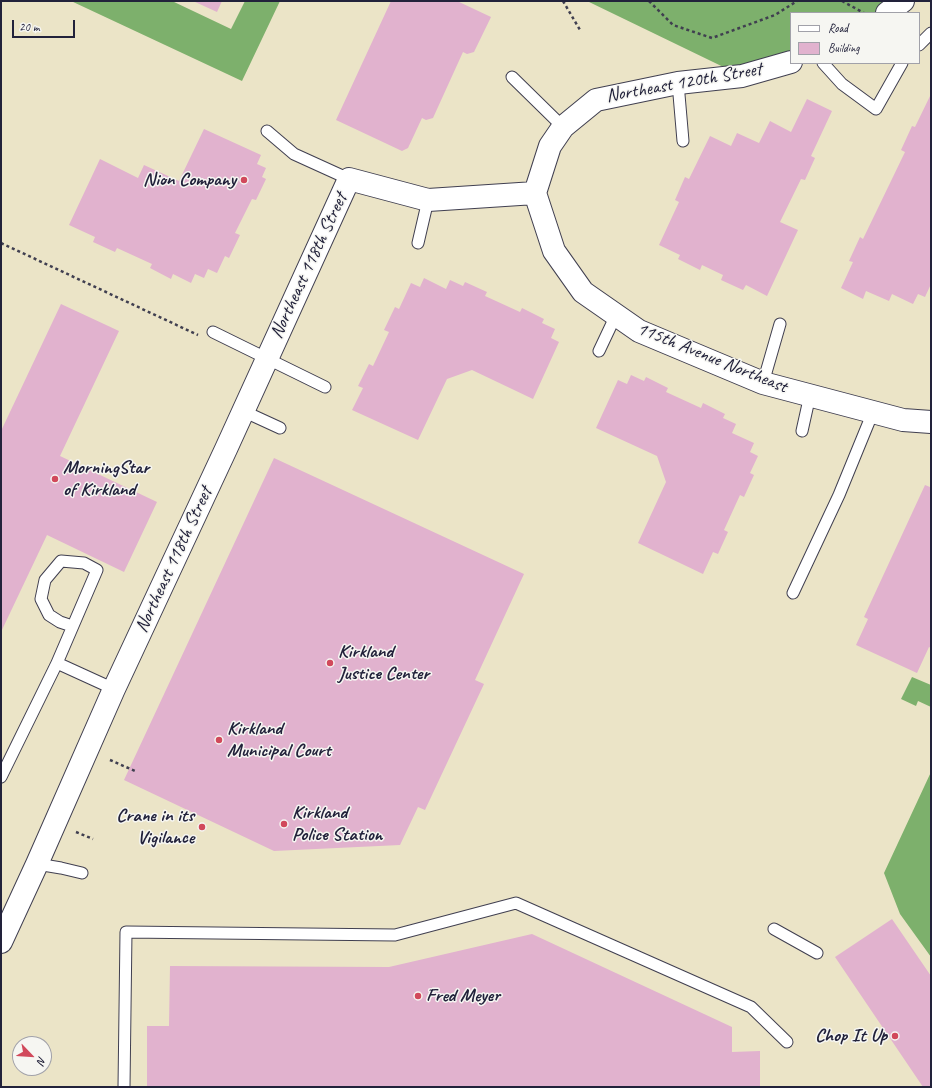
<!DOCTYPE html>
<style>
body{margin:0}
#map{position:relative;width:932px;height:1088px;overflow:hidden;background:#ebe4c7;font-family:Caveat,sans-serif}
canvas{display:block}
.frame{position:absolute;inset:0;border:2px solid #22223b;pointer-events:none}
.legend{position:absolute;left:790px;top:12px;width:130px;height:52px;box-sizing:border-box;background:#f6f6f2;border:1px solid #a1a1a9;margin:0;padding:5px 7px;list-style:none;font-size:12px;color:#22223b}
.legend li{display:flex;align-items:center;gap:8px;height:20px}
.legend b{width:20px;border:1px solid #a1a1a9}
.north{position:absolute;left:12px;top:1036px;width:40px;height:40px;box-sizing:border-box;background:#f6f6f2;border:1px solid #a1a1a9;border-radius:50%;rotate:115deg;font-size:11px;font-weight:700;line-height:16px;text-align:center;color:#22223b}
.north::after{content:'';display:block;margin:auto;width:14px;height:18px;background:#d1495b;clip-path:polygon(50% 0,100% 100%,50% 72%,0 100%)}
.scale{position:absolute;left:12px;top:20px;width:63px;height:18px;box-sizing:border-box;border:2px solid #22223b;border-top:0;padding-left:5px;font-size:12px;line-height:14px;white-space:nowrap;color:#22223b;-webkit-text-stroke:3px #f6f6f2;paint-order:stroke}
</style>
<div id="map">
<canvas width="932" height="1088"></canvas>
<div class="frame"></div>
<ul class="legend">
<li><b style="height:5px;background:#fff"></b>Road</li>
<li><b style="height:11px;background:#e1b2ce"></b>Building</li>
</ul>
<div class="north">N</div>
<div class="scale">20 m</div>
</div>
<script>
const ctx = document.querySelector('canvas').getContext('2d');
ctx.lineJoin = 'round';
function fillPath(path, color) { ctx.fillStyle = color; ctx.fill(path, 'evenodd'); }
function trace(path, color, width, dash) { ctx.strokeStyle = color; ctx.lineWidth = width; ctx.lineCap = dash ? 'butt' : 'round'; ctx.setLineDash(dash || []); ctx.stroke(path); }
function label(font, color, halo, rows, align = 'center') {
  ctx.font = font + ' Caveat,sans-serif'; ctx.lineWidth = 3; ctx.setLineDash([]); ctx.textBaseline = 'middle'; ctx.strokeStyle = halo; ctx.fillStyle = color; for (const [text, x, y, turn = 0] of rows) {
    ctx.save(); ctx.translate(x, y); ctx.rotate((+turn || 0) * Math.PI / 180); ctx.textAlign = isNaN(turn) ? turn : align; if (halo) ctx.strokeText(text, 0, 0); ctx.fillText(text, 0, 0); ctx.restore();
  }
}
const forest = new Path2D(`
 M71,1H172L231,29L245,1H280L242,81Z
 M587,1H901L887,13H791V62L742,76Z
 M912,677L931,685V707L918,701L916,706L901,699Z
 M931,772V957L900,914L884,873Z`);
const building = new Path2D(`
 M193,1H222L217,12Z
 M391,1H457L491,17L474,52L467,54L463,52L433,118L426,120L422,118L408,148L402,151L336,120Z
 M931,94V266L930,269H931V284L925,297L918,294L913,304L892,294L889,301L866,291L863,299L841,288L853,262L849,261L860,237L863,239L905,152L901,150L912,126L915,127Z
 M807,99L832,111L811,156L815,158L805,180L801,179L780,222L798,230L767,296L746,285L743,290L721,280L723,275L702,265L700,270L678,259L680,255L659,245L679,202L675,200L685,177L689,179L710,136L731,146L737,133L759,143L770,121L791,132Z
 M204,129L261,155L257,164L266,168L262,177L266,179L256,200L252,199L235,233L240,235L229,258L225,256L217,273L208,269L204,278L195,274L191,283L173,274L171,279L150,268L152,264L117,248L115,252L93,242L95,237L69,225L100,159L138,178L144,165L179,181Z
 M424,278L446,289L450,280L463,286L465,282L487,292L485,296L520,312L522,308L544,319L542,323L555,329L551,338L559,342L533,399L472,370L447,379L418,440L352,410L363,388L358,386L369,364L373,366L389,332L384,330L395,307L399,309L411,283L420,287Z
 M61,304L119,331L60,456L157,502L124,572L47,535L1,632V431Z
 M631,375L644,381L646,377L668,388L666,392L701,408L703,403L725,414L723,418L736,424L732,433L754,443L750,452L758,456L750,473L754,475L744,497L740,495L724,530L728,532L718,554L713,552L703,574L638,543L666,482L657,456L596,428L618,380L627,384Z
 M274,458L524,574L475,680L484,684L425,810L418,807L400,845L274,851L124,780Z
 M931,484V648L929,647L917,673L856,645L868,619L864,617L925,485L930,487Z
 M892,919L931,976V1087H923L835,957Z
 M532,934L732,1027V1052L760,1051V1087H147V1026H169L170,966L389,967Z`);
const path = new Path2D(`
 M563,1L580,30
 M649,1L673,25L712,38L775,15L797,1
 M842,1L864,13
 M1,243L198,335
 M110,760L135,771
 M76,832L93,839`);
const lane = new Path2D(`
 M919,45L931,33
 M823,63L842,84L876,109L902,63
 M512,77L563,127
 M678,83L683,141
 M267,131L294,154L349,179
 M418,243L428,200
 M213,332L325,387
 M599,351L616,315
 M763,383L780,324
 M243,411L280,428
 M802,431L810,395
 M793,593L839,495L873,412
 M57,663L97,570L84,563L61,561L45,580L41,599L49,615L60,622L72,626
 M1,777L57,663L114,689
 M37,864L61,868L82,873
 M774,929L817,953
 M124,1087L126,932L395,935L516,903L751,1007L787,1042`);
const secondary = new Path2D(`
 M887,13L903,1
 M535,193L554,251L583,292L639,331L763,383L903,420L931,422
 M535,193L550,146L563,127L596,100L678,83L742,76L791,62
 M1,942L37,864L114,689L226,449L349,179L428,200L535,193`);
const markers = [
 [244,180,4,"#d1495b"],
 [55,479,4,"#d1495b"],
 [330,663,4,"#d1495b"],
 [219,740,4,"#d1495b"],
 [284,824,4,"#d1495b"],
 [202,827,4,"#d1495b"],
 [418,996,4,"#d1495b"],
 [895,1036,4,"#d1495b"]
];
const streetNames = [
 ["Northeast 120th Street",684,83,-10],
 ["Northeast 118th Street",309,266,-65],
 ["115th Avenue Northeast",712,358,22],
 ["Northeast 118th Street",174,560,-65]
];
const poiNames = [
 ["Nion Company",236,180,"right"],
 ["MorningStar",63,468],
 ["of Kirkland",63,490],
 ["Kirkland",338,652],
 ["Justice Center",338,674],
 ["Kirkland",227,729],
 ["Municipal Court",227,751],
 ["Kirkland",292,813],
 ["Police Station",292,835],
 ["Crane in its",194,816,"right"],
 ["Vigilance",194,838,"right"],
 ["Fred Meyer",426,996],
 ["Chop It Up",887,1036,"right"]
];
fillPath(forest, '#7db06c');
fillPath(building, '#e1b2ce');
trace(lane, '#403f50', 13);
trace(secondary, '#403f50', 24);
trace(path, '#403f50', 2.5, [3, 3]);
trace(lane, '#fff', 11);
trace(secondary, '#fff', 22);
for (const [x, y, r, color] of markers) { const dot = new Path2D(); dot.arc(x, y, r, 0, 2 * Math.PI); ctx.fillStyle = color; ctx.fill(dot); trace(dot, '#f6f6f2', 1.5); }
label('19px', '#22223b', '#f6f6f2', streetNames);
label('bold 19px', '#22223b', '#f6f6f2', poiNames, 'left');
</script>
